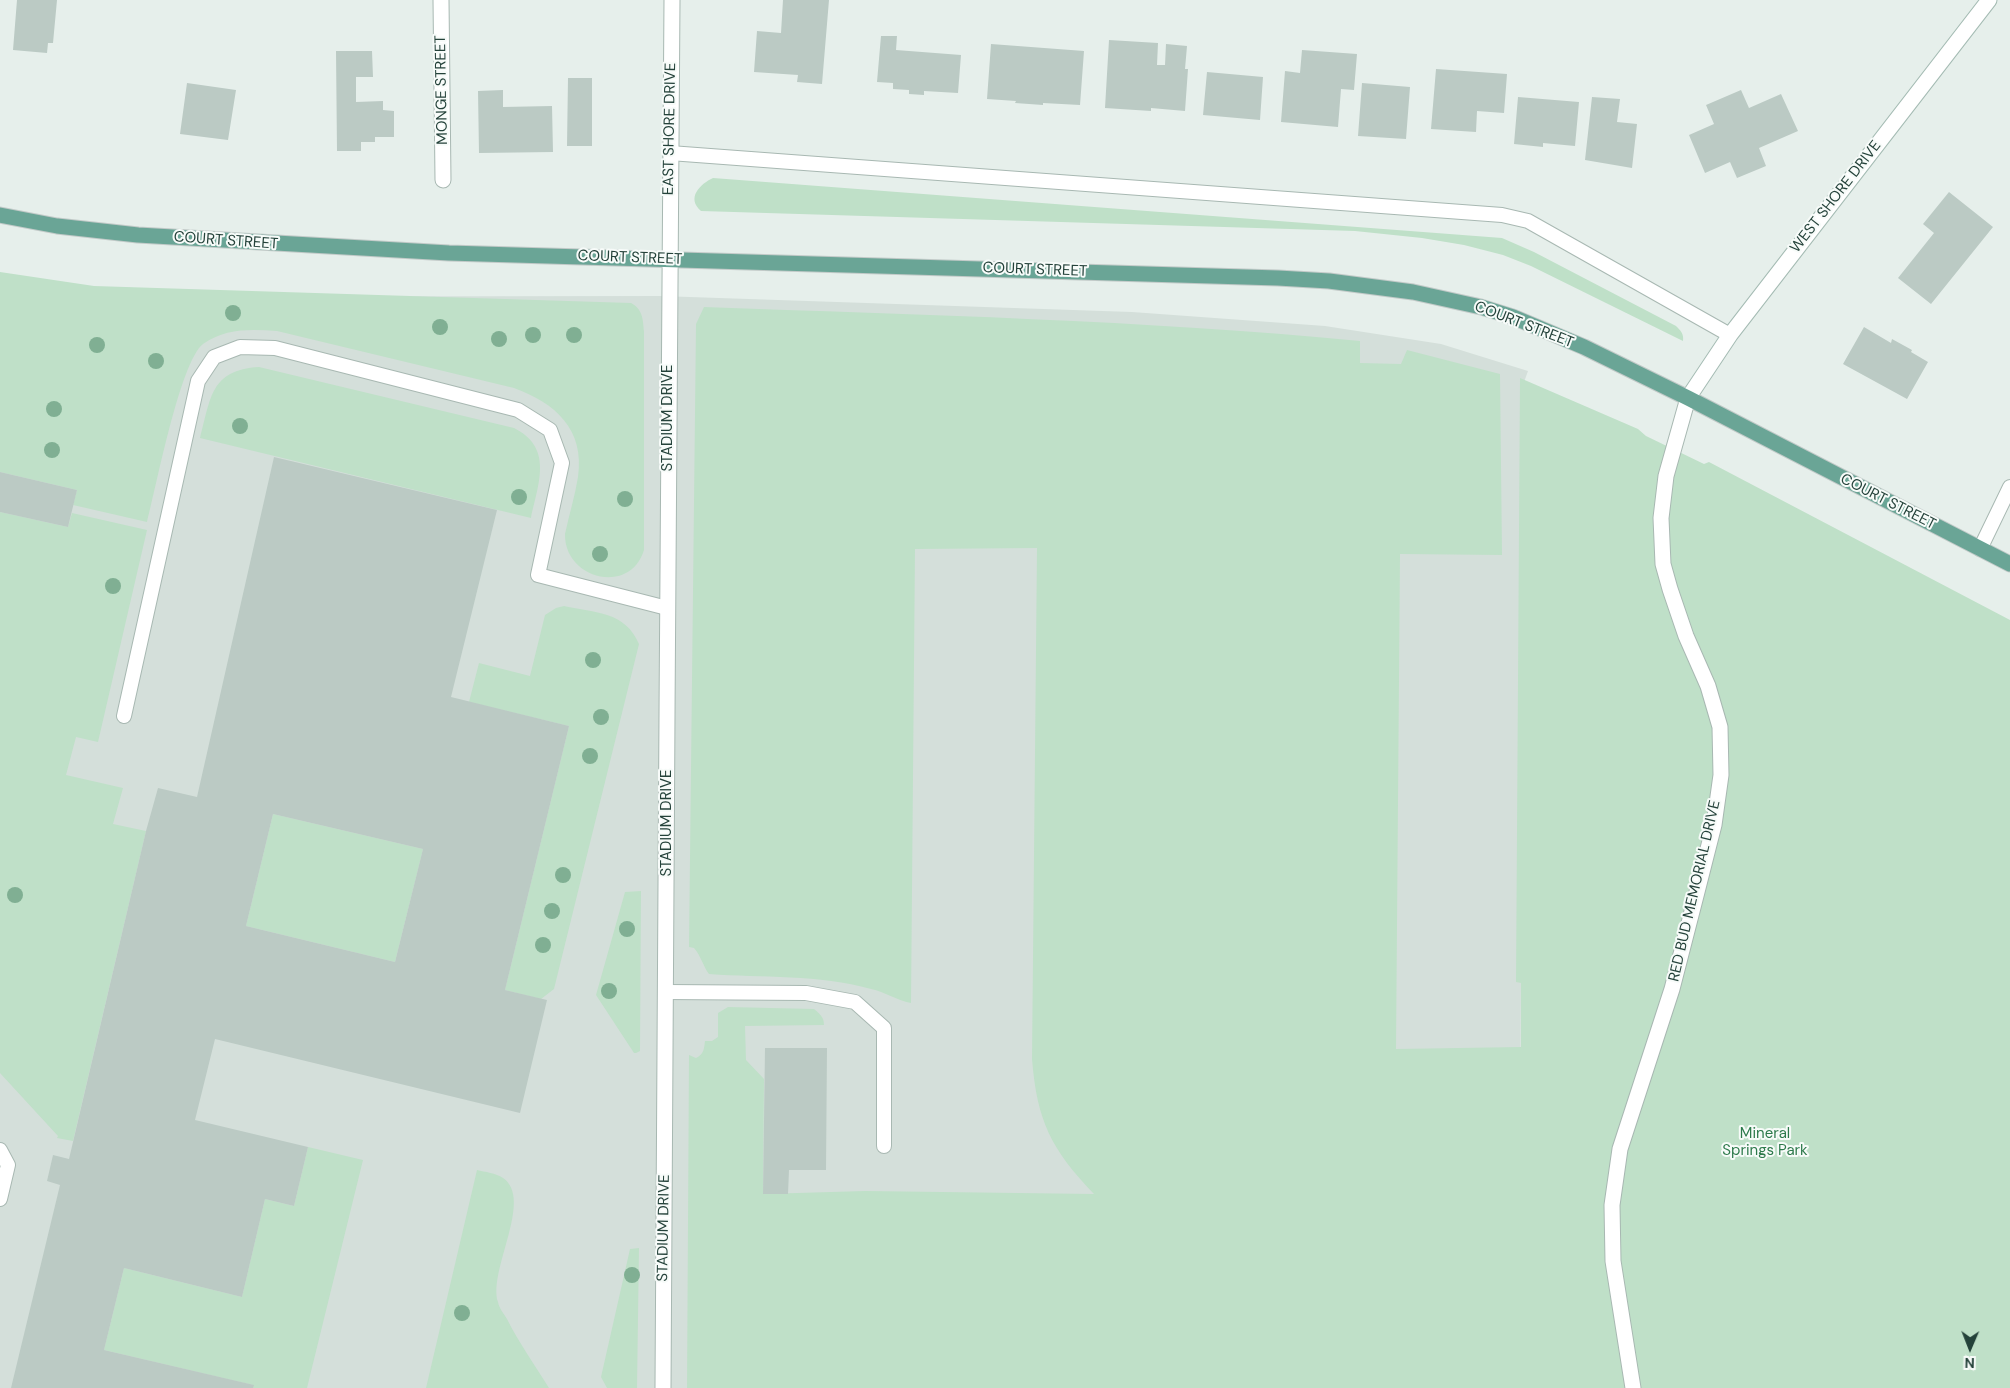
<!DOCTYPE html>
<style>
body{margin:0}
#map{position:relative;width:2010px;height:1388px;overflow:hidden;background:#e6efeb;font-family:"DM Sans",sans-serif}
canvas{display:block}
.north{position:absolute;left:1945px;top:1323px;width:50px;height:50px;-webkit-text-stroke:4px #f7fbf9;paint-order:stroke;rotate:181deg;font-size:14px;font-weight:700;line-height:20px;text-align:center;color:#24423a}
.north::after{content:'';display:block;margin:auto;width:18px;height:22px;background:#24423a;clip-path:polygon(50% 0,100% 100%,50% 72%,0 100%)}
</style>
<div id="map">
<canvas width="2010" height="1388"></canvas>
<div class="north">N</div>
</div>
<script>
const ctx = document.querySelector('canvas').getContext('2d');
ctx.lineJoin = 'round';
function fillPath(path, color) { ctx.fillStyle = color; ctx.fill(path, 'evenodd'); }
function trace(path, color, width, dash) { ctx.strokeStyle = color; ctx.lineWidth = width; ctx.lineCap = dash ? 'butt' : 'round'; ctx.setLineDash(dash || []); ctx.stroke(path); }
function label(font, color, halo, rows, align = 'center') {
  ctx.font = font + ' "DM Sans",sans-serif'; ctx.lineWidth = 4; ctx.setLineDash([]); ctx.textBaseline = 'middle'; ctx.strokeStyle = halo; ctx.fillStyle = color; for (const [text, x, y, turn = 0] of rows) {
    ctx.save(); ctx.translate(x, y); ctx.rotate((+turn || 0) * Math.PI / 180); ctx.textAlign = isNaN(turn) ? turn : align; if (halo) ctx.strokeText(text, 0, 0); ctx.fillText(text, 0, 0); ctx.restore();
  }
}
const built = new Path2D(`
 M660,296L1132,312L1325,326L1441,344L1528,371L1524,382L1519,1388H0V297Z`);
const green = new Path2D(`
 M713,178L1502,238L1534,252L1676,326C1681,331 1684,334 1683,341L1531,266L1503,255L1464,245L1422,238L1355,231L701,211C686,198 700,184 713,178Z
 M0,272L94,286L631,303C643,309 643,320 644,332V550C630,596 564,579 565,534C569,515 575,496 578,477C585,429 555,403 514,388L277,331C251,329 225,328 203,344C180,362 156,488 147,522L73,505L77,490L0,472Z
 M704,307C923,315 1142,320 1360,341V363L1401,364L1407,350L1500,374L1502,555L1400,554L1396,1049L1521,1047V983L1516,982L1520,378L1638,429L1646,436L1704,464L1709,462L2010,620V1388H687L689,1055L696,1058C704,1054 704,1049 705,1041H712L718,1037V1013L728,1007L814,1009C820,1014 824,1017 824,1025L745,1026L746,1060L764,1079L763,1194L865,1191L1094,1194C1051,1149 1037,1121 1032,1059L1037,548L915,549L911,1003C896,1000 885,992 871,989C819,974 762,978 709,974C703,966 701,956 694,948L689,947L696,324Z
 M259,367L514,428C554,448 538,484 531,518L200,438C211,398 210,370 259,367Z
 M0,512L68,527L72,513L147,530L98,742L76,737L66,775L123,788L113,824L146,831L73,1141L57,1138L58,1136L0,1073Z
 M564,606C595,613 625,611 639,644L554,989L541,999L505,990L569,726L469,702L479,663L530,676L545,615L556,608Z
 M273,814L423,849L395,962L246,926Z
 M641,891L640,1051L636,1053H634L596,995L625,892Z
 M308,1147L363,1160L307,1388H253V1385L104,1350L124,1268L242,1297L265,1199L294,1206Z
 M477,1170C485,1172 496,1173 503,1178C534,1199 488,1270 498,1302C499,1308 504,1314 507,1319C519,1343 535,1365 549,1388H426Z
 M639,1248L637,1388H607L601,1377L630,1249Z`);
const building = new Path2D(`
 M17,0H57L53,43H48L47,53L13,50Z
 M783,0H829L822,84L797,82L798,75L754,72L757,31L781,33Z
 M881,36H897L896,50L961,55L958,93L924,91V95L909,94V90L893,89V83L877,82Z
 M1109,40L1158,43L1157,65H1165L1166,44L1187,46L1185,69H1188L1185,111L1151,108V111L1105,108Z
 M991,44L1084,51L1080,105L1043,103V105L1015,103L1016,101L987,99Z
 M1302,50L1357,54L1354,90L1341,89L1338,127L1281,122L1285,71L1300,73Z
 M336,51H372L373,77H356V102L383,101V110L394,111V137H375V142H361V151H337Z
 M1436,69L1507,74L1504,113L1477,111L1476,132L1431,129Z
 M1207,72L1263,77L1260,120L1203,115Z
 M568,78H592V146H567Z
 M187,83L236,90L228,140L180,134Z
 M1362,83L1410,87L1406,139L1358,136Z
 M503,90V107L552,106L553,152L479,153L478,91Z
 M1741,90L1749,108L1781,94L1798,131L1759,148L1766,166L1737,178L1730,162L1705,173L1689,135L1714,124L1706,105Z
 M1518,97L1579,102L1575,146L1543,143V147L1514,144Z
 M1592,97L1620,99L1617,122L1637,124L1632,168L1585,160Z
 M1949,192L1993,227L1931,304L1898,278L1934,233L1923,224Z
 M1864,327L1891,343L1892,339L1912,350L1911,352L1928,362L1907,399L1843,364Z
 M274,457L497,510L451,697L569,726L505,990L547,1000L520,1113L215,1039L195,1120L308,1147L294,1206L265,1199L242,1297L124,1268L104,1350L254,1385L253,1388H11L60,1185L47,1181L53,1155L69,1159L146,831L158,788L197,797ZM273,814L423,849L395,962L246,926Z
 M0,472L77,490L68,527L0,512Z
 M765,1048H827L826,1170H789L788,1194H763Z`);
const lane = new Path2D(`
 M670,153L1502,215L1528,221L1730,335
 M1980,549L2010,487
 M124,716L198,381L214,357L240,347L275,348L518,410L550,430L562,463L538,575L667,608
 M666,992L806,993L855,1002L884,1028V1146
 M0,1150L8,1165L0,1199`);
const street = new Path2D(`
 M441,0L443,180
 M663,1388C667,925 667,463 672,0
 M1633,1388L1613,1261L1612,1205L1620,1149L1672,989L1697,892L1714,825L1721,775L1720,727L1708,686L1686,636L1670,589L1663,564L1661,518L1666,476L1688,398`);
const secondary = new Path2D(`
 M1688,398L1730,335L1989,0`);
const primary = new Path2D(`
 M0,215L57,226L138,235L449,253L1278,278L1329,281L1413,292L1481,307L1513,317L1584,347L1688,398L2010,564`);
const trees = [
 [233,313],
 [440,327],
 [533,335],
 [574,335],
 [499,339],
 [97,345],
 [156,361],
 [54,409],
 [240,426],
 [52,450],
 [519,497],
 [625,499],
 [600,554],
 [113,586],
 [593,660],
 [601,717],
 [590,756],
 [563,875],
 [15,895],
 [552,911],
 [627,929],
 [543,945],
 [609,991],
 [632,1275],
 [462,1313]
];
const streetNames = [
 ["MONGE STREET",442,90,-91],
 ["EAST SHORE DRIVE",670,129,-89],
 ["WEST SHORE DRIVE",1836,197,-52],
 ["COURT STREET",226,241,4],
 ["COURT STREET",630,258,2],
 ["COURT STREET",1035,270,2],
 ["COURT STREET",1524,325,21],
 ["STADIUM DRIVE",668,418,-90],
 ["COURT STREET",1888,502,27],
 ["STADIUM DRIVE",667,823,-90],
 ["RED BUD MEMORIAL DRIVE",1695,891,-77],
 ["STADIUM DRIVE",664,1228,-89]
];
const parkNames = [
 ["Mineral",1765,1134],
 ["Springs Park",1765,1151]
];
fillPath(built, '#d4dfda');
fillPath(green, '#bfe0c8');
fillPath(building, '#bbcac4');
trace(lane, '#a8b8b2', 16);
trace(street, '#a8b8b2', 17);
trace(secondary, '#a4bbb3', 17);
trace(primary, '#c2cac8', 17);
trace(lane, '#fff', 14);
trace(street, '#fff', 15);
trace(secondary, '#fff', 15);
trace(primary, '#6aa596', 15);
ctx.fillStyle = '#80af93';
for (const [x, y] of trees) { ctx.beginPath(); ctx.arc(x, y, 8, 0, 2 * Math.PI); ctx.fill(); }
label('15px', '#24423a', '#f7fbf9', streetNames);
label('15px', '#2d7a4b', '#f7fbf9', parkNames);
</script>
